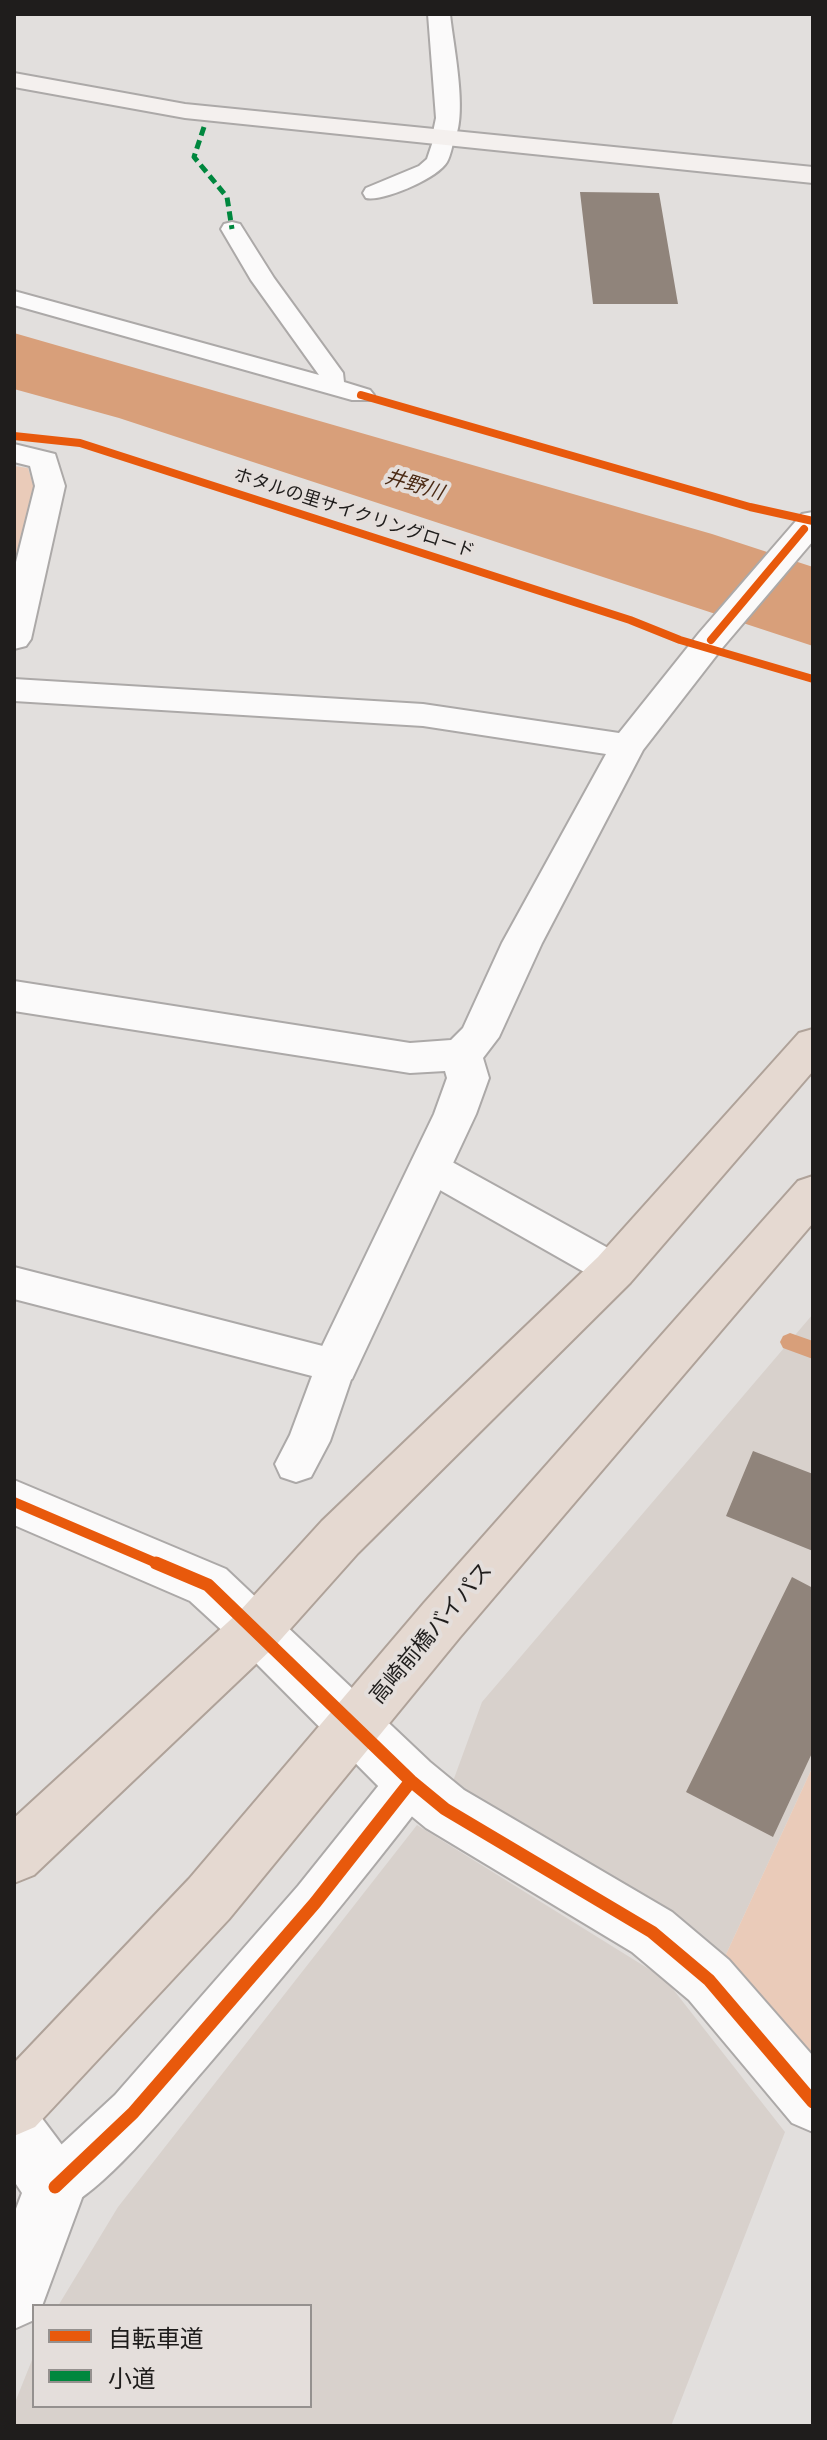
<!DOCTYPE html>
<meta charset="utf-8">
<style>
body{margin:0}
#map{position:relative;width:827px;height:2440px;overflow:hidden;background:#e2dfdd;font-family:Roboto,"Noto Sans JP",sans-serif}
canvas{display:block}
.frame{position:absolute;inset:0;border:16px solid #1f1d1c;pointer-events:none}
.legend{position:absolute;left:32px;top:2304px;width:280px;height:104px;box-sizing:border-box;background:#e4dedb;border:2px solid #95918f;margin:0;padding:10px 14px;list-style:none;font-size:24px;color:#1f1d1c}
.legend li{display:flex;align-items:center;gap:16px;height:40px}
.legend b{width:40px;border:2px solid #95918f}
</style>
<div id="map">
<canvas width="827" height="2440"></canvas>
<div class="frame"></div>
<ul class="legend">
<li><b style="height:10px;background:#e8590c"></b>自転車道</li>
<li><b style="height:10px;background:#00873e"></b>小道</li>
</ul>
</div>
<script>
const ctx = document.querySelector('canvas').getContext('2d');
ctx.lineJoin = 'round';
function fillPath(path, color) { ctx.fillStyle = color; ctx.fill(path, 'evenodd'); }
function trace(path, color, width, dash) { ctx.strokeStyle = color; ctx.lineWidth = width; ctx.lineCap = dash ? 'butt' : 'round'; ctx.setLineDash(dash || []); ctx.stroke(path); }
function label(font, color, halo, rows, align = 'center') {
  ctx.font = font + ' Roboto,"Noto Sans JP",sans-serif'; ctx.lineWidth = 8; ctx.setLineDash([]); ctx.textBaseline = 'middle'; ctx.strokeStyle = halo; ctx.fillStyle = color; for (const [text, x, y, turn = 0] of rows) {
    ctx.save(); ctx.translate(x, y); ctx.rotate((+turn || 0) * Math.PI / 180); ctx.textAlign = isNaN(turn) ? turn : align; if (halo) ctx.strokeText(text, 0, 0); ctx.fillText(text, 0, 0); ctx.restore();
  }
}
const built = new Path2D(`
 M813,1314V1766L722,1963L452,1784L482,1702Z
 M417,1825L665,1979L785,2132L671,2426H14V2405L34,2355V2406H310V2306H58L118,2207Z`);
const green = new Path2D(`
 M14,466L28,468L34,488L14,580Z
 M813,1766V2068L722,1963Z`);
const water = new Path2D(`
 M14,333L712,534L813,567V646L119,418L14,389Z`);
const stream = new Path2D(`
 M790,1333L813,1341V1359L783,1348L780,1342L783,1336Z`);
const building = new Path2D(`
 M580,192L659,193L678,304H593Z
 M753,1451L813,1474V1551L726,1516Z
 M792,1577L813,1588V1751L773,1837L686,1792Z`);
const lane = new Path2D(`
 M444,131L455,137C452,145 451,155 447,162C438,178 383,202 366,198L363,193L366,188L419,166L427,159L436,132Z
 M232,222L240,224L274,278L343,373L344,382L370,390L374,395L370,400H352L14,305V291L319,375L251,280L221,229L224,224Z
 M430,1152L443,1157L628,1259L633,1270L628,1281L614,1286L600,1281L417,1177L411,1167L417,1157Z
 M14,1267L350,1353L356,1365L330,1441L311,1477L296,1482L281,1477L275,1464L290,1435L312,1376L14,1299Z
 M411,1758L427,1765L434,1781L427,1797C355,1891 280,1981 203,2071C168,2111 103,2194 55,2213L36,2206L29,2187L36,2168L115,2095L298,1886L395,1765Z`);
const street = new Path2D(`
 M428,14H450C453,44 469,118 453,142H435L432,137L436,118Z
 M14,444L55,454L65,486L31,639L26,646L14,649V570L35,486L30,466L14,462Z
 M813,512V541L723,647L643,750L542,943L499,1037L483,1058L489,1078L476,1114L352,1379L336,1385L320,1379L313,1365L434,1114L447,1078L445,1071L410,1073L14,1011V981L410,1043L451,1040L463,1028L502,943L606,754L423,726L14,701V679L423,704L619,733L699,633L802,514Z
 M14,1480L226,1569L430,1762L464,1790L672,1912L729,1960L813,2056V2132L792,2123L689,2000L632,1952L426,1828L392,1800L239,1646L190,1601L14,1525Z
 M14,2100L35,2109L77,2165L86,2187L42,2306H34V2320L14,2329V2214L22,2193L14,2181Z`);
const secondary = new Path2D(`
 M14,73L185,104L813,167V183L185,118L14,87Z`);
const highway = new Path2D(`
 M813,1029V1071L630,1283L358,1553L275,1646L34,1875L14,1883V1818L239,1612L322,1521L598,1257L799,1033Z
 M813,1176V1223L460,1637L229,1919L35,2127L14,2136V2063L189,1879L424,1603L798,1181Z`);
const quiet = new Path2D(`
 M204,127L194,157L227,197L232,229`);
const cyclewayFar2 = new Path2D(`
 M361,395L750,507L813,521
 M14,436L80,443L630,620L680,640L813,679
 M711,640L804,529`);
const cyclewayFar1 = new Path2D(`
 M14,1502L161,1565`);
const cycleway = new Path2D(`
 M156,1563L208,1585L411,1781L445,1809L652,1932L709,1980L813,2102
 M55,2187L133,2113L315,1903L411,1781`);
const farStreetnames = [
 ["ホタルの里サイクリングロード",354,514,18]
];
const farWaternames = [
 ["井野川",414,486,17]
];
const streetNames = [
 ["高崎前橋バイパス",432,1634,-50]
];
fillPath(built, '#d8d1cc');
fillPath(green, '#eacbb9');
fillPath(water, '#d89f7a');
fillPath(stream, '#d89f7a');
fillPath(building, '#90847b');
trace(lane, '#aca9a8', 4);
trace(street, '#aca9a8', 4);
trace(secondary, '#aca9a8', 4);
trace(highway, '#afa299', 4);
fillPath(lane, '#fbfafa');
fillPath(street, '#fbfafa');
fillPath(secondary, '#f4f0ee');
fillPath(highway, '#e5d9d1');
trace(quiet, '#00873e', 5, [9, 5]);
trace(cyclewayFar2, '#e8590c', 8);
trace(cyclewayFar1, '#e8590c', 10);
trace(cycleway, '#e8590c', 13);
label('18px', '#1f1d1c', '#e4dedb', farStreetnames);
label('italic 20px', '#4b2a14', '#e4dedb', farWaternames);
label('22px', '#1f1d1c', '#e4dedb', streetNames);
</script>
